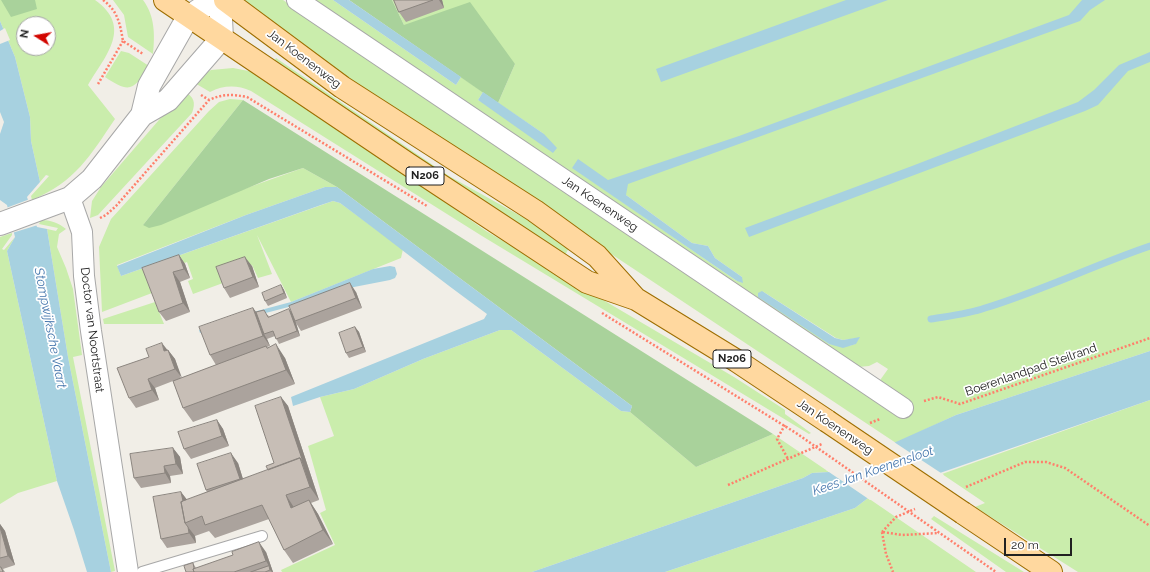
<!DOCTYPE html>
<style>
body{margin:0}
#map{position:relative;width:1150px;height:572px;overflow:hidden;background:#f1eee7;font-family:Raleway,sans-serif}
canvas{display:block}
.north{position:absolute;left:16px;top:16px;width:40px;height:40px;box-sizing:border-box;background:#fff;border:1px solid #a6a6a6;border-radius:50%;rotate:281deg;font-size:11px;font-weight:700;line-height:16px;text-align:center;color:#212121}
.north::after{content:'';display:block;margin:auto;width:14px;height:18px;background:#d20600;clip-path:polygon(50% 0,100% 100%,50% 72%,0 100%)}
.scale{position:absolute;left:1004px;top:538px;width:68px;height:18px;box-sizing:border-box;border:2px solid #212121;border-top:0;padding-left:5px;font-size:12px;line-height:14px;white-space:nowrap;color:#212121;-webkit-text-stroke:3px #fff;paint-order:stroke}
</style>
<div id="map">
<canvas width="1150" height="572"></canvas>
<div class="north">N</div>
<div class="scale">20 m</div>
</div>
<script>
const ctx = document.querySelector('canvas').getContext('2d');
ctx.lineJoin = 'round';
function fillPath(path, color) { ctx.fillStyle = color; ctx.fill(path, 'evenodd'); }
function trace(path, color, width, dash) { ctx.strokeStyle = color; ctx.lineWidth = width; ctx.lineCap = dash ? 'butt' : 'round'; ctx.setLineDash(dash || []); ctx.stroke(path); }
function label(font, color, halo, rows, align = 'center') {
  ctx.font = font + ' Raleway,sans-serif'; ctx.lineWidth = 3.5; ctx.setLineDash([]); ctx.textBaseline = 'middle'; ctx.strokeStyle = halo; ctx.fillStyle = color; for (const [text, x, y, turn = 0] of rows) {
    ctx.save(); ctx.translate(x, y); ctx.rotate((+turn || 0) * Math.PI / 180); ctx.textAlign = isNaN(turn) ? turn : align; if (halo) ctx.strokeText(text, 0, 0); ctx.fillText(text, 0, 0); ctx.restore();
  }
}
const grass = new Path2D(`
 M0,0H95C133,27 106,55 88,85L115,119C90,156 75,182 32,200L31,196L49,176L46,175L40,182L31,141L30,117L15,57L0,21ZM24,24H48V48H24Z
 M113,0H143C155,16 155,35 153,54L128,37L124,15Z
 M243,0H283L851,379L878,383L888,369L877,362L869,366L858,367L311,0H333L456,85L461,77L483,92L478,100L544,134L498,103L515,64L404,25L392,0H1150V351L956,415L896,443L337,72ZM572,167L626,195L692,243L708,246L715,258L742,277L737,281ZM762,291L836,338L843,340L859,338L855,344L849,346L829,344Z
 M121,51L129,53L149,66C134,90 130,94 105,77Z
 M276,58L449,176L553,234L570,246L563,259L272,64Z
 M233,68L264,74L486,231L734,377L779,406L785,410V414L811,433L809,434L482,236L251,91C237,85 224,85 210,92L193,82L211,70Z
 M184,91C194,97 196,102 192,113L98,215L90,218L92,201L101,187Z
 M230,99L243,100L143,225L303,168L337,187H325L246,215L117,265L121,276L333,201L340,203L403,249L401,258L291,302L257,235L272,274L258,278L252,265L221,277L223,283L193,294L188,281L193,279L187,262L146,278L152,293L102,312L99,247L111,219L209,111L219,102Z
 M41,220C50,220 59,223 66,229L59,234L57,247L66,268L73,289L82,355L73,357L115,571L111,572L68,357L47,229L56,231L58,228L39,224Z
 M12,233V235L2,249L4,250L15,237L7,251L57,481L18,493L0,504V237Z
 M155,302L164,324H104L103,319Z
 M500,330H511L621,411L630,412L696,467L773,434L829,472L812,473L803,478L532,572H282L281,570L335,545L320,513L326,510L308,446L334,436L320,397L354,389L423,359Z
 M1150,400V572H1078L975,507L985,503L942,474Z
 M868,498L976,572H665L855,508Z
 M934,516L1024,572H1006L931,519Z`);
const forest = new Path2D(`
 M1,0H35L37,9L11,17Z
 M349,0H392L404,25L470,2L515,64L498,103Z
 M243,100L773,434L696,467L630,412L632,406L337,187L303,168L269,179L161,225L149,228L143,225Z`);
const water = new Path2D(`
 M333,0H349L461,77L456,85Z
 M846,0H888L661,82L656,69Z
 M1082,0H1105L1090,10L1080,21L628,184L626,195L692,243L708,246L715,258L742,277L743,283L737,281L572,168L578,159L608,180L739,136L1069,15Z
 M0,21L15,57L30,117L31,141L40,182L27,197L37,227L47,229L68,357L111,572H87L74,530L57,481L7,251L15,237L7,205L0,200V134L4,122L0,112Z
 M1150,52V62L1128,71L1098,105L1085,111L749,237L745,228L912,166L1078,102L1094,90L1119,65Z
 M483,92L544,134L557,148L553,153L478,100Z
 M325,187H337L632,406L630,412L621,411L511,330H500L423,359L354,389L320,397L293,406L291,397L484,319L487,314C437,278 389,239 340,203L333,201L321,205L121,276L117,266L246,215Z
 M390,266L395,267L397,274L395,278L390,280L354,287L319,299L239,320L200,333L199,330L242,315L291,302L373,269Z
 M762,291L835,338L843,340L860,337L856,344L843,348L829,344L758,297V293Z
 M1150,351V400L868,498L855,508L665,572H532L803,478L812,473L829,472L956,415Z`);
const pier = new Path2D(`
 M5,28L10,40L0,44V31Z
 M30,199L38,225L12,233L6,208Z
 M894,442L944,475L870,500L826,470Z`);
const stream = new Path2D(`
 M931,319C949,316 968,314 985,308C1041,291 1094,265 1150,246`);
const path = new Path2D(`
 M103,0C118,11 120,24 123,41L143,54
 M98,84L123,41
 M201,95L209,100
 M100,218L106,215L116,206L209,100C222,94 232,94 247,97L427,206
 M602,313L796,433
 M924,401L938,397L960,404L1150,338
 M870,423L880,419
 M785,425L777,439L788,459
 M728,485L822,444
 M966,487L1025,462H1046L1065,468L1150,526
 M931,527L996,572
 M882,532L896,517L915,509
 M882,532L886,554L893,572
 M883,532L902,535L939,533`);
const service = new Path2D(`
 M142,572L262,536`);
const minor = new Path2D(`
 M297,0L903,408
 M70,198L82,232L84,276L91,331L128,572`);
const tertiary = new Path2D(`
 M142,115L149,86L188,17L214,0
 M0,224L70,198L92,179L142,115L168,100L222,38L220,0`);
const primary = new Path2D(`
 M165,0L408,164L587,282L636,299L737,361L827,421
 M225,0L342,87L535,211L597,256L634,297
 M963,513L1051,572`);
const pathBridge = new Path2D(`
 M796,433L931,527`);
const primaryBridge = new Path2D(`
 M827,421L963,513`);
const wall = new Path2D(`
 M394,0H442L444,8L406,22L399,12Z
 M179,255L185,264L190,278L180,282L190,312L166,321L159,312Z
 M252,266L259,287L230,298L224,288Z
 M281,285L284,290L287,298L268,306L265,301Z
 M356,292L362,308L301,331L296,323L300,336L279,344L275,336L267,339L270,346L267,347L285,358L295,384L193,422L183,408L173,381L155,388L159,400L136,408L129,398L167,350H168L175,359L181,378L216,365L210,355L253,308L256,312L268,315L269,317Z
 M355,327L359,332L366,352L349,358L346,353Z
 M281,397L288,406L319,500L311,503L318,514L333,544L293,563L284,550L269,519L215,538L209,531L195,536L196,543L167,548L161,539L181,492L187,500L207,492L206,490L238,463L243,479L268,470L274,463Z
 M217,420L223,429L229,446L191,459L184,449Z
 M173,448L180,457L183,474L170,476L171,483L141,488L134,478Z
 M0,524L5,531L15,565L3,569L5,572H0Z
 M266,552L273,572H186L193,563L196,568Z`);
const shadedWall = new Path2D(`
 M439,0H442L444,8Z
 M179,255L185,264L190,278L184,269Z
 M245,257L252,266L259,287L253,277Z
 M173,272L180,282L190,312L183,303Z
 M350,283L356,292L362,308L356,298Z
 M281,285L284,290L287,298L284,293Z
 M253,308L260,317L264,334L267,339L270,346L263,336Z
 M289,309L293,314L295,321L296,323L300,336L297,331Z
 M355,327L359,332L366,352L363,347Z
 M162,343L169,352L164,351Z
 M276,344L285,358L295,384L286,370Z
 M168,350L175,359L182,378L175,369Z
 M148,379L155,388L159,400L152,390Z
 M281,397L288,406L319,500L310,487Z
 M217,420L223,429L229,446L222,436Z
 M173,448L180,457L183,474L176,464Z
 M231,453L238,463L246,489L240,479Z
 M164,466L170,476L171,483L165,473Z
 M181,492L188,501L187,522Z
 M286,495L295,509L291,508Z
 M309,500L318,514L333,544L323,530Z
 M0,524L5,531L15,565L8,556L0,527Z
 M188,527L195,536L196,543L189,533Z
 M259,542L266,552L273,572H272L270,570L269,566L266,561Z`);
const building = new Path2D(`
 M394,0H433L399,12Z
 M179,255L184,269L173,272L183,303L159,312L142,268Z
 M245,257L253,277L224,288L216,267Z
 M350,283L356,298L295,321L289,306Z
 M281,285L284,293L265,301L262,293Z
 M253,308L263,336L210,355L199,327Z
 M289,309L297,331L276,339L273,331L264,334L256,312L264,310L268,317Z
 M355,327L363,347L346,353L339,333Z
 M162,343L164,351L168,350L175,369L148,379L152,390L129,398L117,368L149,357L146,349Z
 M276,344L286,370L183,408L173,381L266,346L267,348Z
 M281,397L303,462L300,458L268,470L266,466L274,463L255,406Z
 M217,420L222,436L184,449L178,432Z
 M173,448L176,464L164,466L165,473L134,478L130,454Z
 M231,453L240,479L206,490L197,464Z
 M300,458L310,487L286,495L291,508L309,500L323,530L284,550L262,505L205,525L202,516L185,523L181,502Z
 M181,492L183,501L181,502L185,523L188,527L189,533L161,539L153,497Z
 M0,527L8,556L0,558Z
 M259,542L266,561L234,572H194L193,569L233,555L232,552Z
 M193,563L194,568L193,569L194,572H186L184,566Z
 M269,566L270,570L265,572H251Z
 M0,567H1L3,572H0Z`);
const shields = [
 [425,176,38],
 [732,359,38]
];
const shieldNames = [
 ["N206",425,176],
 ["N206",732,359]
];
const streetNames = [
 ["Jan Koenenweg",304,59,37],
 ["Jan Koenenweg",600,204,34],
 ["Doctor van Noortstraat",92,330,83],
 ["Boerenlandpad Steilrand",1031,370,-19],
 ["Jan Koenenweg",835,427,34]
];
const waterNames = [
 ["Stompwijksche Vaart",50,328,79],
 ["Kees Jan Koenensloot",873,471,-19]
];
fillPath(grass, '#caedac');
fillPath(forest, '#a9d29b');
fillPath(water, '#a7d1e0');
fillPath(pier, '#f1eee7');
trace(stream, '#a7d1e0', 7);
trace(service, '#a8a8a8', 12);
trace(minor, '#a8a8a8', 22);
trace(tertiary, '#a8a8a8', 24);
trace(primary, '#9e6e00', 24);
trace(path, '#ff7f6b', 2.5, [2, 2]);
trace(service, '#fff', 10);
trace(minor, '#fff', 20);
trace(tertiary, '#fff', 22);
trace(primary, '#ffd89f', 22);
trace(primaryBridge, '#9e6e00', 24, []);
trace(pathBridge, '#ff7f6b', 2.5, [2, 2]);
trace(primaryBridge, '#ffd89f', 22);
fillPath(wall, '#aba39d');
fillPath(shadedWall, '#8b857f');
fillPath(building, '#c7beb6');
trace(building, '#8b857f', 1);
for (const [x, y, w] of shields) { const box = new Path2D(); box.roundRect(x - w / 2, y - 9, w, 18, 3); ctx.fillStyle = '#fff'; ctx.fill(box); trace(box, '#212121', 1); }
label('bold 11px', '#212121', null, shieldNames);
label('12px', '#212121', '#fff', streetNames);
label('italic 13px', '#4677ad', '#fff', waterNames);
</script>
